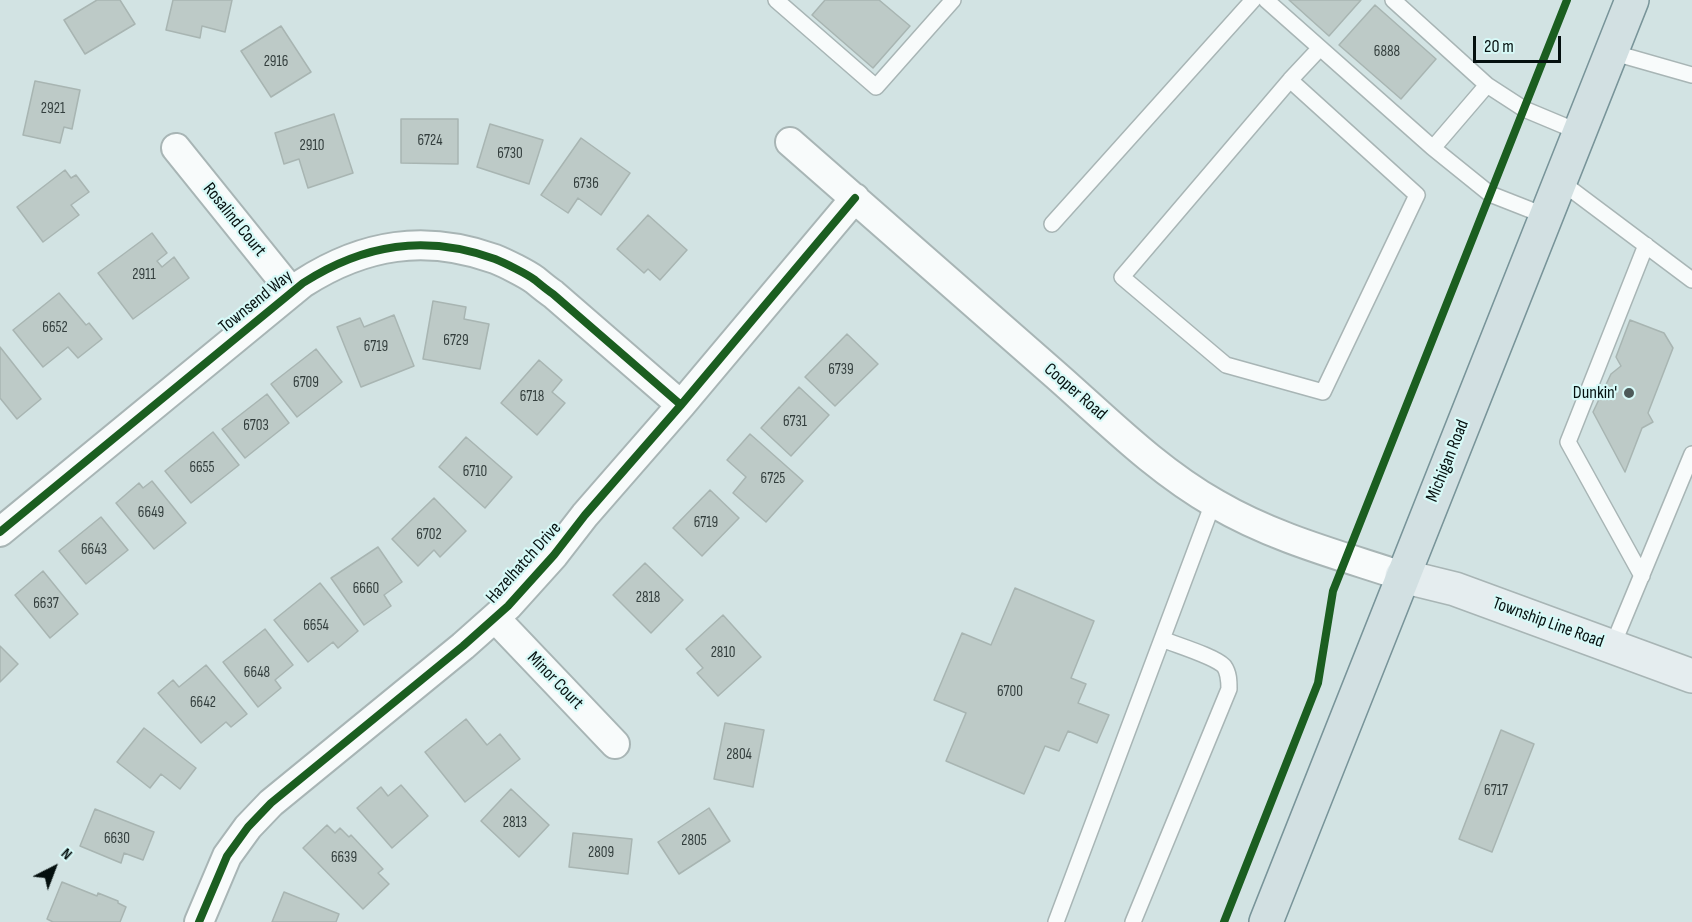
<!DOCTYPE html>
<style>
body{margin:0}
#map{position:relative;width:1692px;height:922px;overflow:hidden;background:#d2e3e3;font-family:"Sofia Sans Condensed",sans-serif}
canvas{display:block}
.north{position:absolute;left:24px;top:838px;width:60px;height:60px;-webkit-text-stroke:4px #d7f9f7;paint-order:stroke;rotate:42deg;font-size:16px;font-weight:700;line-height:24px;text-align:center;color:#05100f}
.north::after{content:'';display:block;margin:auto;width:21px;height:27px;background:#05100f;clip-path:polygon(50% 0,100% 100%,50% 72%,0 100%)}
.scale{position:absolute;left:1473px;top:36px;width:88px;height:27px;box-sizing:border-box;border:3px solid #05100f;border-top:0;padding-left:8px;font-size:18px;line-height:21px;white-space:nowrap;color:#05100f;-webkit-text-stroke:4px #d7f9f7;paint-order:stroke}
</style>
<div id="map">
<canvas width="1692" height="922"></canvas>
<div class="north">N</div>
<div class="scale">20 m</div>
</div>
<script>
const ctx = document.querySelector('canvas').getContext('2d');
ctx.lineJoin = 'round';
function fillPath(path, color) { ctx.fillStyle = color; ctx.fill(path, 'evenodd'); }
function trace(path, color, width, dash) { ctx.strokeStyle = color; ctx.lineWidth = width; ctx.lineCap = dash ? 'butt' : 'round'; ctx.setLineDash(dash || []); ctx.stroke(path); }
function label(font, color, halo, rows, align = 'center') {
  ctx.font = font + ' "Sofia Sans Condensed",sans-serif'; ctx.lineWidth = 4.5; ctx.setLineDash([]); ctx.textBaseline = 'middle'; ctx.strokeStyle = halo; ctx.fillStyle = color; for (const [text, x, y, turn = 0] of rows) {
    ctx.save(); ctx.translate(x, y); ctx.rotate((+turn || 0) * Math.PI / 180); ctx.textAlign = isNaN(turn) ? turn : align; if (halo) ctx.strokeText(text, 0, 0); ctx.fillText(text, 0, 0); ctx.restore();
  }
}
const building = new Path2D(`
 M97,0H120L135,24L85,54L64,20Z
 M173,0H232L225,32L202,26L200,38L166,30Z
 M825,0H879L910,26L873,68L812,15Z
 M1289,0H1361L1329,36Z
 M1375,5L1436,59L1401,99L1339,45Z
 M281,26L311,72L271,97L241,51Z
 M35,81L80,90L72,129L64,127L60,143L23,135Z
 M334,114L353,173L308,188L299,159L284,164L275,133Z
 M401,119H458V164L401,163Z
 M490,124L543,140L529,184L477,167Z
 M581,138L630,173L601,215L578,198L568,213L541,195Z
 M65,170L71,178L76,175L89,192L71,205L79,215L43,242L17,207Z
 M648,215L687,250L660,280L648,269L644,273L617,249Z
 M152,233L167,253L157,261L162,267L174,257L189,278L133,319L98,273Z
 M59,293L86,325L89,323L102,339L78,358L68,347L43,367L13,330Z
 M433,301L466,307L464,319L489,324L480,369L423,359Z
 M394,315L414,366L361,387L337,327L360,318L364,327Z
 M1630,320L1664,333L1673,348L1648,413L1653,422L1642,428L1625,472L1593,412L1611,374L1621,366L1616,357Z
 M847,334L878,364L835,406L805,377Z
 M0,347L41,399L17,419L0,398Z
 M316,349L342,382L297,417L271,384Z
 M539,360L562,380L552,392L565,403L537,435L501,403Z
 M799,387L829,415L791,456L761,428Z
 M267,394L289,423L245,458L222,429Z
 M213,432L239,465L191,503L165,471Z
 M750,434L803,481L766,522L733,493L746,477L727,460Z
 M466,437L512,477L485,508L439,467Z
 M152,481L186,523L154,549L116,503L139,483L143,488Z
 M710,490L739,518L702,556L673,528Z
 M434,498L466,531L440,557L434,550L418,566L392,539Z
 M101,517L128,550L86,584L59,551Z
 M378,547L402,582L384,595L391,606L364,625L331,578Z
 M645,563L683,600L651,633L613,595Z
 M43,571L78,614L50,638L15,595Z
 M320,583L358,631L338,648L333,642L308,662L274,620Z
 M1015,588L1094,621L1071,678L1086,684L1078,703L1109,715L1097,743L1068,731L1059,751L1045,746L1024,794L946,761L966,713L934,700L962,633L991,645Z
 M723,615L761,657L718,696L697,673L703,668L686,649Z
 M265,629L293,665L275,680L281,688L258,707L223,662Z
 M0,646L18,664L0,682Z
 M206,665L247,714L231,727L226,722L201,743L158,693L173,680L179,687Z
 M466,719L487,745L500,734L520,759L465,802L425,752Z
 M725,723L764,730L753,787L714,779Z
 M144,728L196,768L180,789L161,774L150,788L117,762Z
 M1501,730L1534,744L1492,852L1459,839Z
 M401,785L428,816L392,848L357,808L381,787L388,796Z
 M511,789L549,825L519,857L481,821Z
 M709,808L730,841L679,874L658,842Z
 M95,809L154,832L143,860L124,853L121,863L80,846Z
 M327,825L335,833L340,828L349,837L351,835L383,869L378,873L389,884L363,909L303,848Z
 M573,833L632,839L628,874L569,867Z
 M62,882L97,896L98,893L118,901V903L126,907L120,922H53L47,919Z
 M284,892L339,914L336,922H272Z`);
const service = new Path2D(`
 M776,0L876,87L953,0
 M1266,0L1433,148
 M1393,0L1487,85
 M1611,52L1692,75
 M1290,80L1417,195L1323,392L1226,365L1122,277L1290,80L1320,48
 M1560,181L1692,280
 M1546,216L1490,194L1433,148L1487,85L1524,109L1579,132
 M1052,224L1253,0
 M1642,576L1568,442L1646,245
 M1612,647L1692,454
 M1056,922L1213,503
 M1133,922L1229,689C1229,681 1229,673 1224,666C1214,656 1176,645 1162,639`);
const minor = new Path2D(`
 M790,142C877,218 963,294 1050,370C1103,416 1154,469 1216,504C1274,538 1339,555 1402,576
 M176,148L292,292
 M0,532L303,283C364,244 425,234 495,259C505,263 527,274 535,280C541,285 547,290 553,294L681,405
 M495,618L615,744
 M199,922L227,856L248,827L271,803L463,646L508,606L554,555L585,515L681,405L855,198`);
const secondary = new Path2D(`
 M1402,576L1455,589L1692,676`);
const primary = new Path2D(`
 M1266,922L1632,0`);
const cycleway = new Path2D(`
 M0,532L303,283C364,244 425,234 495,259C505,263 527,274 535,280C541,285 547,290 553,294L681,405
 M199,922L227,856L248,827L271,803L463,646L508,606L554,555L585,515L681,405L855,198
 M1224,922L1318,683L1333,591L1567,0`);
const markers = [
 [1629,393,6,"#4d5a59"]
];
const numberNames = [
 ["6888",1387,52],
 ["2916",276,62],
 ["2921",53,109],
 ["6724",430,141],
 ["2910",312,146],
 ["6730",510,154],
 ["6736",586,184],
 ["2911",144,275],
 ["6652",55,328],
 ["6729",456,341],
 ["6719",376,347],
 ["6739",841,370],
 ["6709",306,383],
 ["6718",532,397],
 ["6731",795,422],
 ["6703",256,426],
 ["6655",202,468],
 ["6710",475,472],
 ["6725",773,479],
 ["6649",151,513],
 ["6719",706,523],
 ["6702",429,535],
 ["6643",94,550],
 ["6660",366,589],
 ["2818",648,598],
 ["6637",46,604],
 ["6654",316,626],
 ["2810",723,653],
 ["6648",257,673],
 ["6700",1010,692],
 ["6642",203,703],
 ["2804",739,755],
 ["6717",1496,791],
 ["2813",515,823],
 ["6630",117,839],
 ["2805",694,841],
 ["2809",601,853],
 ["6639",344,858]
];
const streetNames = [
 ["Rosalind Court",234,220,51],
 ["Townsend Way",256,302,-39],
 ["Cooper Road",1075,392,41],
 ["Michigan Road",1448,461,-68],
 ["Hazelhatch Drive",524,563,-48],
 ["Township Line Road",1548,623,20],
 ["Minor Court",555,681,46]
];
const poiNames = [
 ["Dunkin'",1617,393]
];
fillPath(building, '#bdcac7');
trace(building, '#a8b5b2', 1.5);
trace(service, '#a8b5b5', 18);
trace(minor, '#a8b5b5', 32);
trace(secondary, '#a8b5b5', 36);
trace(primary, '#789499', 36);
trace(service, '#f8fbfb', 15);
trace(minor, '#f8fbfb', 28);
trace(secondary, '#e5edef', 33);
trace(primary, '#d2e0e2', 33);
trace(cycleway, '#1b5e20', 8);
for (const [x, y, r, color] of markers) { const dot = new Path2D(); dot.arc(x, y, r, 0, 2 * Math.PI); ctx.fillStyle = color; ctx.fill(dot); trace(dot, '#d7f9f7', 2); }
label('15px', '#333e3d', null, numberNames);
label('18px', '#05100f', '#d7f9f7', streetNames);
label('18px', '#05100f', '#d7f9f7', poiNames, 'right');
</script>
